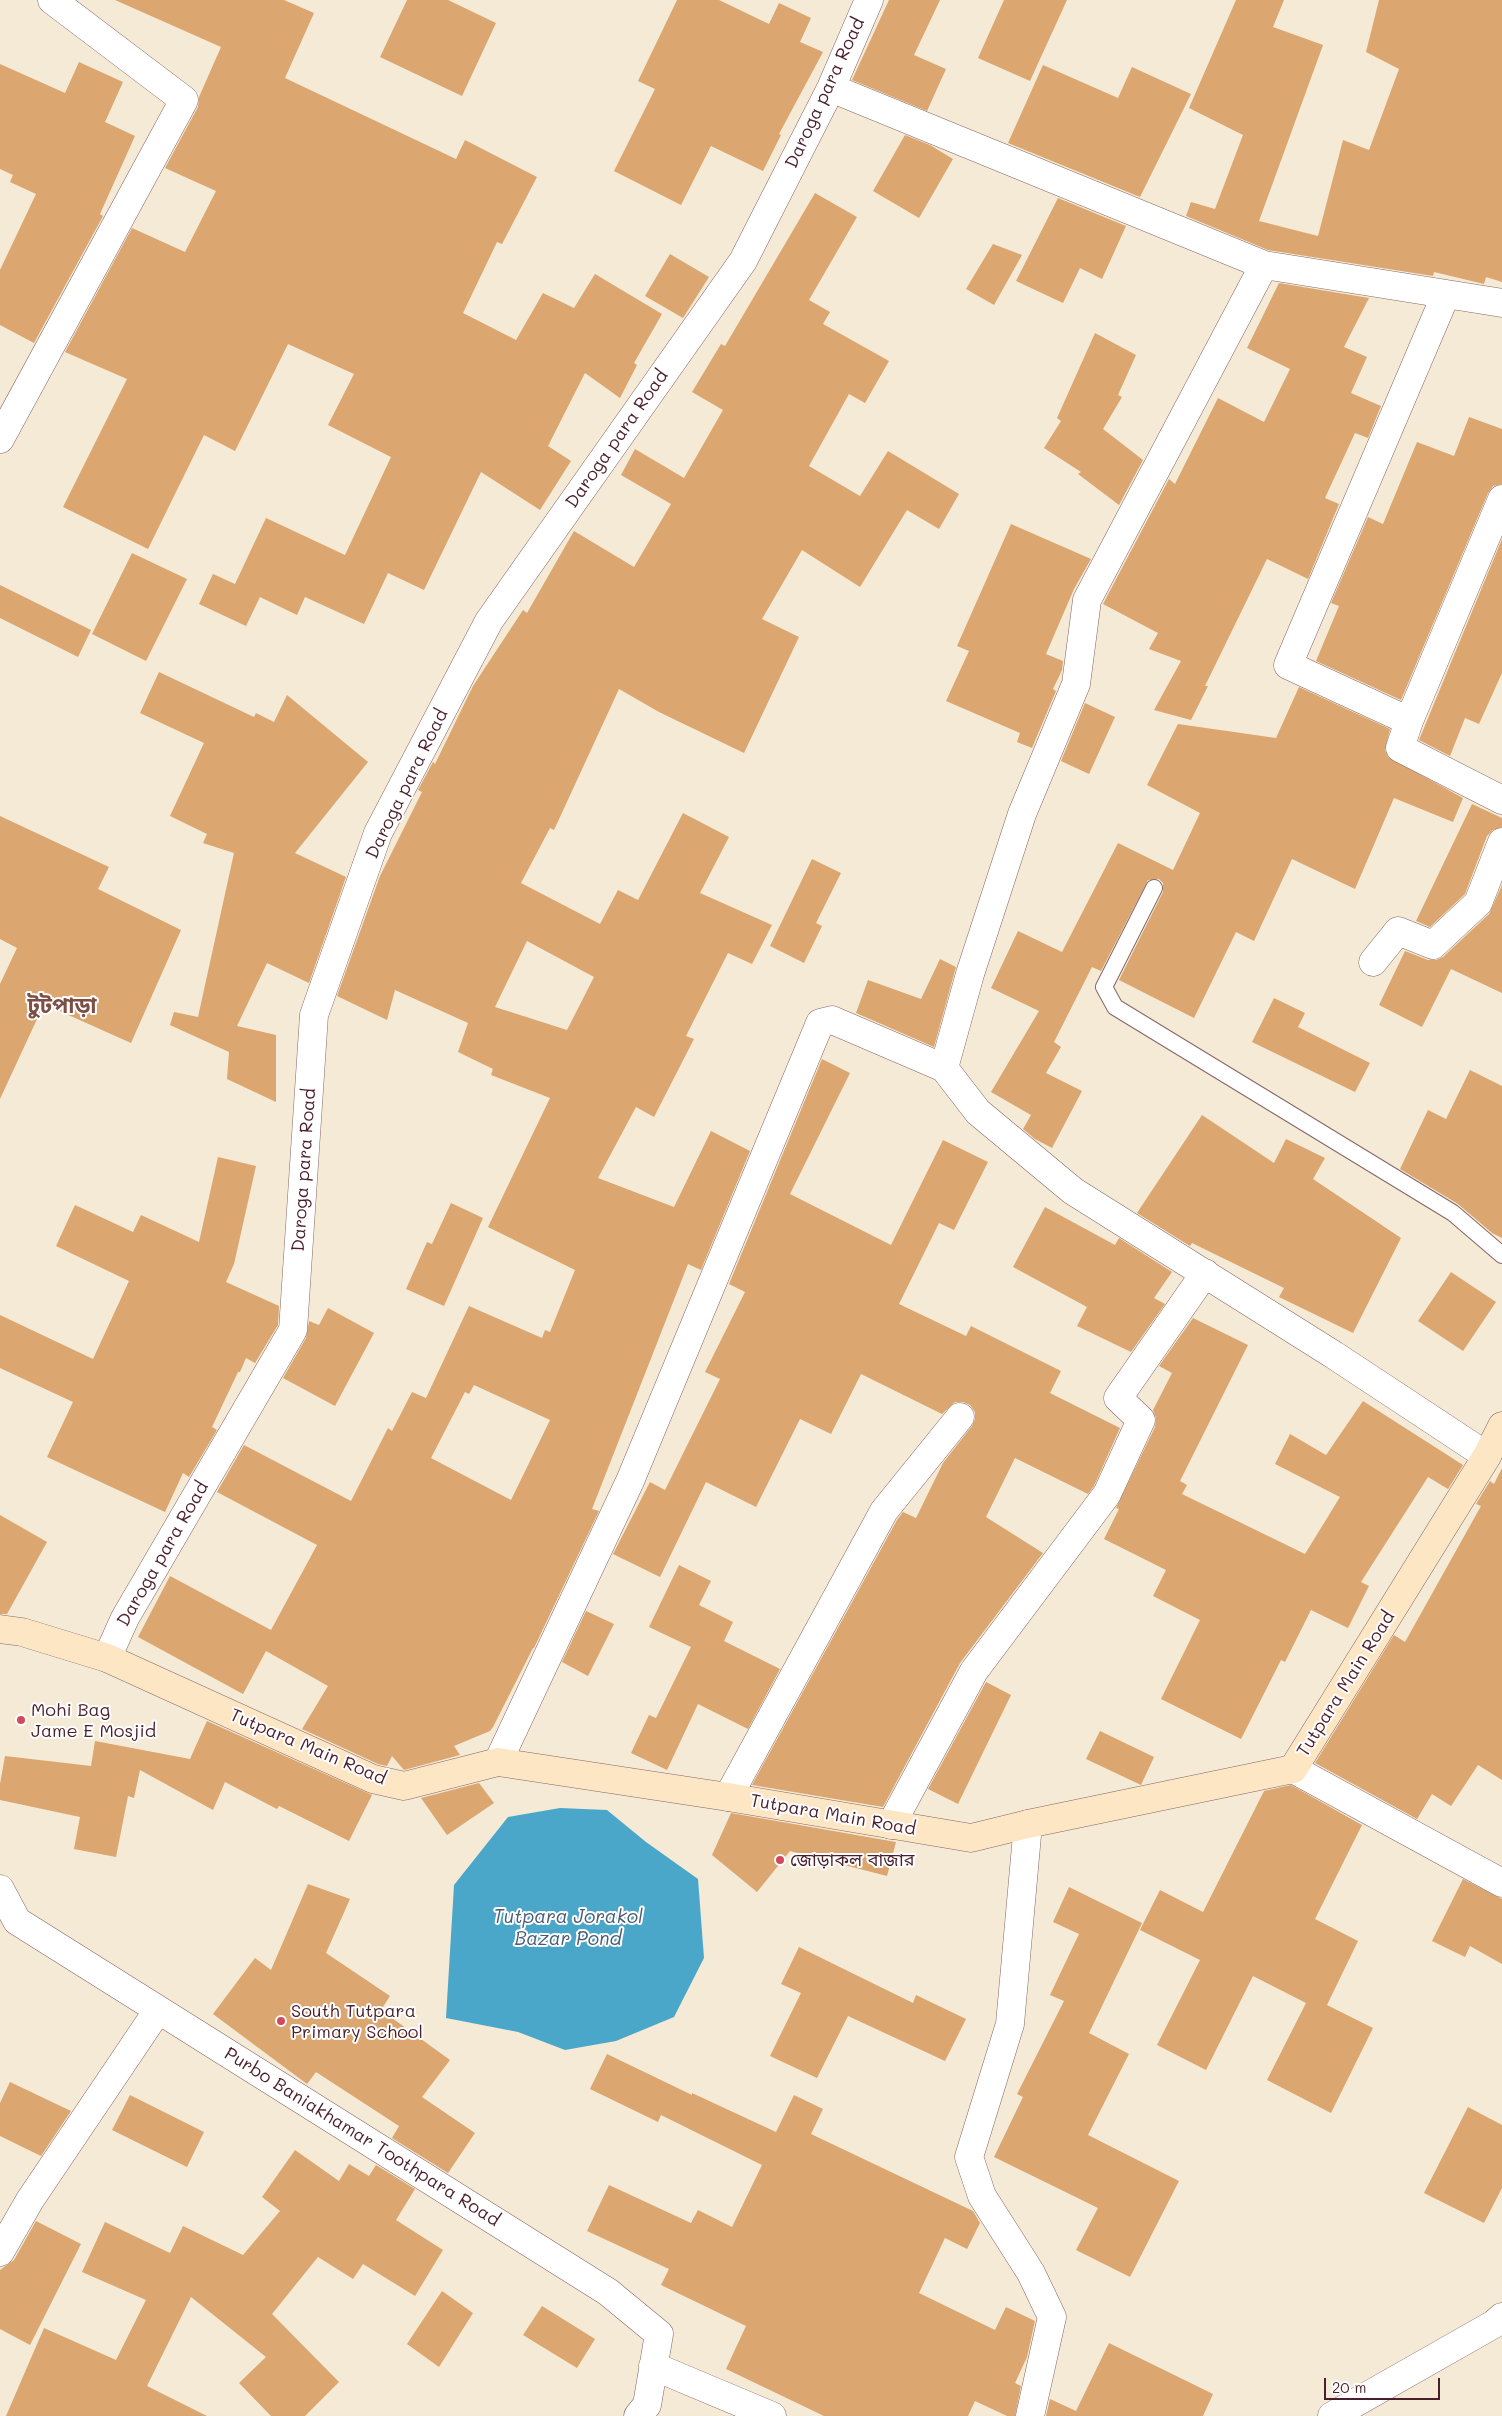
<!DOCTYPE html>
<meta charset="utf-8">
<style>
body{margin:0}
#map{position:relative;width:1502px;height:2416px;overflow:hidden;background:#f5ead5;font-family:Mali,sans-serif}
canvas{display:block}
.scale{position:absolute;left:1324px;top:2378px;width:116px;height:22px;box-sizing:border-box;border:2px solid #4a1f2b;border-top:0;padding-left:6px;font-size:15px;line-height:18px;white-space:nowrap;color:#4a1f2b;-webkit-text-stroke:4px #fff;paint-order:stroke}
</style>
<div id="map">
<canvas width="1502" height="2416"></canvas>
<div class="scale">20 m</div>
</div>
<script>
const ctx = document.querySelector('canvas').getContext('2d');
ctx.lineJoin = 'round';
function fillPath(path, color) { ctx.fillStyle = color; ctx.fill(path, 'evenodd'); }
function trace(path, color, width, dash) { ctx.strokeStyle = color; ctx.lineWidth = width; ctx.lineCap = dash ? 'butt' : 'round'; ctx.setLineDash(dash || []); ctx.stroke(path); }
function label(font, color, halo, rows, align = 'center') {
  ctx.font = font + ' Mali,"Noto Sans Bengali",sans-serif'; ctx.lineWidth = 4; ctx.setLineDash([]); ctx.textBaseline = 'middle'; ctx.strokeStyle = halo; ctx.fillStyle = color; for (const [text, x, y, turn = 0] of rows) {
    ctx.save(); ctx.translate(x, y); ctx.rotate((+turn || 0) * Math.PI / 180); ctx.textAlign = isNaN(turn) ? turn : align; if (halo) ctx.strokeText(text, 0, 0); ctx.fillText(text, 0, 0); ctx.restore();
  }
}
const water = new Path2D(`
 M560,1808L607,1810L646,1842L698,1879L704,1958L674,2017L616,2041L565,2050L518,2032L446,2018L454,1885L508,1817Z`);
const building = new Path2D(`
 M115,0H284L314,13L285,78L456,159L465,140L537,177L502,244L497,242L463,313L516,340L543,293L574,308L595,274L662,314L634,363L637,365L620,398L585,373L548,446L571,461L540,510L481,472L424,590L388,573L364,624L305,597L297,615L260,597L246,626L199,604L213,574L235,584L266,518L345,555L391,457L328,425L354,374L288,344L235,451L204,435L148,549L63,507L127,379L65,352L132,228L185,252L216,191L165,168L198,107L199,97L221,47Z
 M407,0H448L496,23L462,96L380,57Z
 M677,0H719L769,24L779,3L811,18L800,42L823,52L779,134L781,135L763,171L711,146L681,205L614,171L655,89L638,81Z
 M889,0H940L914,55L946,69L927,111L852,80Z
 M1004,0H1067L1030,81L978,58Z
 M1236,0H1284L1273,27L1323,45L1259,221L1318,236L1343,140L1369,150L1399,69L1366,52L1379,0H1502V282L1486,277L1484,284L1434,272L1433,276L1268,250L1186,216L1191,202L1215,209L1243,135L1189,108Z
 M79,62L123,82L105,122L135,136L100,214L103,216L34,343L0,325V270L36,194L10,182L13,175L0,169V64L65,93Z
 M1043,65L1118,98L1132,67L1191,94L1140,197L1008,143Z
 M905,135L930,145L953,159L919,218L873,191Z
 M815,193L857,217L809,300L830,312L823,324L889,361L865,403L849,394L809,466L860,496L888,451L959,494L939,529L907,510L860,587L802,550L762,619L799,637L744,753L659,712L619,689L554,830L550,828L521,883L600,924L618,890L638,900L683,813L729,837L700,893L772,925L752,964L728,953L686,1036L694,1039L654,1117L636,1107L598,1178L674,1207L711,1131L750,1151L701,1270L688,1264L592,1509L599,1511L534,1648H533L493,1727L490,1731L454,1746L460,1755L404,1770L392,1756L387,1766L378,1764L302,1729L328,1686L266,1651L243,1694L138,1637L170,1576L271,1630L317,1545L217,1492L244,1445L351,1501L388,1428L392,1431L412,1392L426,1398L469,1306L542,1338L545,1330L550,1332L575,1270L488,1227L550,1098L491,1075L493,1069L458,1052L468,1023L395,990L387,1020L337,996L380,876L422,792L418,790L433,762L435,764L473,686L523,610L527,613L574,531L634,567L671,504L621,475L635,449L684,478L723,410L692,392L721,344L725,346ZM527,941L594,977L567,1030L495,1007ZM474,1385L550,1420L511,1500L431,1458L465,1392L469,1394Z
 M1058,198L1126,226L1102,279L1080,268L1063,303L1016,281Z
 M993,244L1022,255L994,305L966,289Z
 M670,254L709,277L683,318L645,296Z
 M1279,283L1369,298L1344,347L1367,357L1351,393L1381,406L1368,438L1355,433L1325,498L1339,504L1308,579L1267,559L1205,686H1208L1191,720L1154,710L1181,661L1149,649L1158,633L1103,604L1169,479L1175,484L1218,398L1264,422L1290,369L1247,348Z
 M1095,333L1136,355L1118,395L1122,397L1103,429L1143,460L1119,505L1078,474L1081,472L1044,448L1061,421L1057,418Z
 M1469,417L1502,429V484L1493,486L1488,493L1401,700L1316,661L1339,606L1331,603L1368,517L1383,524L1417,442L1454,456Z
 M1011,524L1091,559L1074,589L1046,654L1063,661L1062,670L1053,689L1056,691L1032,748L1017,742L1020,733L946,701L969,651L957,646Z
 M1502,539V673L1479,724L1465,718L1450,756L1419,740Z
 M132,553L187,579L146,661L92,634Z
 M0,585L91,630L78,657L0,618Z
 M159,672L254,717L256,713L274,722L287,695L368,762L295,853L346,877L309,983L267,963L237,1026L276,1035V1102L227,1079L229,1052L170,1025L174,1012L198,1017L234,853L203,843L207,834L170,816L204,743L140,713Z
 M1299,687L1390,729L1385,750L1388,757L1463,798L1453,822L1394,798L1355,889L1292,859L1254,941L1236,932L1194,1018L1119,980L1163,892V883L1159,879L1148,880L1101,971L1092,967L1054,1042L1061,1047L1046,1073L1082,1091L1052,1148L1035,1139L1023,1129L1031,1115L991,1092L1039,1011L991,988L1018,931L1062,952L1118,843L1173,870L1200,813L1147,785L1178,724L1276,738Z
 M1085,703L1115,717L1089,774L1061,761Z
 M1472,804L1502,818V827L1493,830L1487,836L1465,894L1430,927L1416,921Z
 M0,816L109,867L98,889L181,930L131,1043L44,1004L0,1099V984L17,948L0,939Z
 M812,859L841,873L816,923L822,926L804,963L770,946Z
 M1502,885V993L1451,969L1422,1027L1379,1005L1405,951L1428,960H1436L1443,957L1489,914Z
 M940,959L956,967L934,1047L856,1013L868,980L921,999Z
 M1274,998L1305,1013L1298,1027L1370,1063L1355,1092L1252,1042Z
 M822,1059L850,1073L790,1194L891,1245L943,1140L988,1162L954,1230L939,1223L899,1304L966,1336L971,1326L1061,1371L1050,1393L1120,1428L1094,1486L1088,1494L1015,1458L986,1517L1043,1553L960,1663L883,1807L752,1785L897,1520L903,1512L916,1518L943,1463L972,1426L975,1419V1412L970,1405L963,1402H955L942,1414L861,1374L831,1434L800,1419L756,1507L706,1482L660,1577L613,1554L650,1482L665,1490L720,1379L705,1372L745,1292L729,1284Z
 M1470,1070L1502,1086V1238L1492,1233L1458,1204L1400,1169L1428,1110L1446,1119Z
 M1202,1115L1274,1163L1286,1139L1325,1158L1313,1179L1401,1238L1353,1333L1279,1297L1284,1288L1192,1243L1190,1246L1137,1213Z
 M218,1157L256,1166L234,1264L226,1282L279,1306L278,1325L255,1363L246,1358L240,1372H238L212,1427L217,1430L189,1477L183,1473L165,1512L47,1457L73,1402L0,1368V1315L93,1359L129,1281L56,1246L75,1205L133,1232L141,1215L199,1242Z
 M451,1203L483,1218L444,1306L406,1289L427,1242L432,1244Z
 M1045,1207L1115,1245L1119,1238L1172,1272L1154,1298L1165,1304L1131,1352L1077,1326L1087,1307L1013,1267Z
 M1451,1272L1496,1302L1463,1351L1418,1321Z
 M328,1308L374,1333L335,1406L283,1378L306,1338L309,1321L319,1325Z
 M1193,1318L1248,1345L1180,1481L1187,1485L1182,1494L1305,1554L1340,1497L1275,1464L1290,1434L1326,1455L1363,1401L1463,1465L1448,1489L1428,1477L1361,1582L1369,1586L1348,1628L1311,1610L1285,1662L1281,1660L1241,1739L1161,1699L1200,1620L1153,1596L1166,1570L1104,1539L1119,1509L1116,1508L1155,1427L1156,1418L1153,1410L1172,1373L1159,1366Z
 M1502,1468V1780L1478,1765L1451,1806L1432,1794L1417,1819L1315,1763L1394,1635L1405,1642L1481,1506L1476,1504L1490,1481L1494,1484Z
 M0,1515L47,1542L7,1614H0Z
 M679,1565L711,1581L699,1605L733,1622L724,1641L780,1669L748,1729L698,1704L667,1770L631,1753L649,1715L656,1718L691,1647L649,1627Z
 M586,1611L614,1624L588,1676L562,1662Z
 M986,1682L1011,1695L958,1804L928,1789Z
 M207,1721L372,1795L349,1841L279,1806L277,1809L225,1782L213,1810L140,1770L134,1798L128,1796L116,1857L74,1849L80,1817L0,1800V1784L5,1756L91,1766L95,1741L190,1759Z
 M1100,1731L1154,1757L1141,1785L1086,1759Z
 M479,1783L494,1803L447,1835L421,1798Z
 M1291,1785L1362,1825L1315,1919L1358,1941L1327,2005L1373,2028L1331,2113L1267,2080L1306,2003L1253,1976L1206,2070L1157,2045L1200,1960L1140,1930L1160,1890L1203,1912L1264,1791Z
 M731,1813L896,1842L887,1876L790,1851L757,1892L712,1855Z
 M1463,1879L1502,1899V1964L1470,1946L1465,1957L1432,1941Z
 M308,1884L350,1899L326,1953L390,1996L381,2010L450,2060L422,2097L475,2133L448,2173L392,2138L399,2126L316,2072L307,2084L213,2014L255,1958L271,1970Z
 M1069,1887L1142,1923L1089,2033L1129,2054L1088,2135L1179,2181L1130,2277L1076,2250L1098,2208L994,2157L1023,2097L1017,2094L1064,2001L1050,1995L1079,1934L1053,1922Z
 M799,1947L913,2003L916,1995L966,2019L945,2061L848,2016L817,2078L770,2056L801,1993L781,1984Z
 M607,2054L692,2095V2093L776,2132L794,2095L823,2109L811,2134L973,2211L980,2223L967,2249L945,2238L919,2293L995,2330L1006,2307L1035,2321L1027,2357L1015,2383L1021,2386L1015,2416H1007L975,2401L968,2416H824L726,2369L746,2326L661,2285L669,2269L587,2231L609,2185L691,2223L698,2210L732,2227L762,2165L661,2115L658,2122L590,2089Z
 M10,2082L71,2111L41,2156L0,2136V2103Z
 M130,2095L204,2132L187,2167L112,2130Z
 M1468,2107L1502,2125V2188L1484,2223L1424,2193Z
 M295,2150L339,2181L349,2164L369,2176L376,2165L415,2189L396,2220L443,2250L415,2296L363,2264L353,2279L318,2257L272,2314L339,2382L305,2416H271L239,2383L266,2357L191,2297L147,2386L207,2416H6L44,2328L116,2360L146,2300L82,2272L105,2222L170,2253L183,2226L243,2255L280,2211L262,2197Z
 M36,2221L81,2244L30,2345L0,2329V2270L14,2260Z
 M442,2291L473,2313L439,2367L407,2344Z
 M542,2306L595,2339L577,2368L523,2335Z
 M1109,2343L1213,2394L1203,2416H1046L1050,2399L1076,2411Z`);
const lane = new Path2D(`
 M1154,888L1104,987L1115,1007L1453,1213L1502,1255`);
const street = new Path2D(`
 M831,88L1264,265L1502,303
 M1264,265L1087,600L1076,684L1022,814L970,974L944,1068L978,1112L1073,1191L1334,1355L1487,1456
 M1446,294L1288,665L1409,721L1400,748L1502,800
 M0,439L184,100L52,0
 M1409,721L1502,499
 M1373,962L1398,931L1433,945L1478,903L1502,842
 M107,1658L125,1618L293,1330L314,1015L378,833L489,621L743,261L831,88L869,0
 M498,1762L630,1481L820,1023L832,1020L944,1068
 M1293,1769L1502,1883
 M728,1797L884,1511L960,1417
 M1028,1824L1010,2024L969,2157L982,2196L1031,2273L1052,2317L1030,2416
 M891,1825L974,1671L1107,1494L1141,1420L1118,1398L1205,1273
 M0,1889L17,1921L608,2292L659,2334L647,2405L638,2416
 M0,2252L30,2200L158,2010
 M653,2366L772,2416
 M1332,2416L1494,2324L1502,2317`);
const secondary = new Path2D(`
 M0,1629L22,1632L107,1658L373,1779L404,1786L498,1762L728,1797L971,1838L1028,1824L1293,1769L1487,1456L1502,1426`);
const markers = [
 [21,1720,5,"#d1495b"],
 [780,1860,5,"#d1495b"],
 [281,2021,5,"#d1495b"]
];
const streetNames = [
 ["Daroga para Road",825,93,-65],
 ["Daroga para Road",617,439,-55],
 ["Daroga para Road",407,784,-64],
 ["Daroga para Road",304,1170,-86],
 ["Daroga para Road",163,1554,-60],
 ["Tutpara Main Road",1346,1684,-58],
 ["Tutpara Main Road",308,1747,23],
 ["Tutpara Main Road",833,1815,10],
 ["Purbo Baniakhamar Toothpara Road",362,2137,32]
];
const poiNames = [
 ["Mohi Bag",31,1710],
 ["Jame E Mosjid",31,1731],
 ["জোড়াকল বাজার",790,1860],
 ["South Tutpara",291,2011],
 ["Primary School",291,2032]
];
const waterNames = [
 ["Tutpara Jorakol",568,1917],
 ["Bazar Pond",568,1939]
];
const districtNames = [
 ["টুটপাড়া",62,1006]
];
fillPath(water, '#4ba7ca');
fillPath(building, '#dba66f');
trace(lane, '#866666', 18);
trace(street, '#866666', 29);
trace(secondary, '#866666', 29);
trace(lane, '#fff', 16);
trace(street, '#fff', 28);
trace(secondary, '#fce6c4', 28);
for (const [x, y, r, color] of markers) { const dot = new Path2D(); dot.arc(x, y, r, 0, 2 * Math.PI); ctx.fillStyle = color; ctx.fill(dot); trace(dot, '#fff', 2); }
label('18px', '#4a1f2b', '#fff', streetNames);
label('18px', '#4a1f2b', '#fff', poiNames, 'left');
label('italic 19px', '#4a5c73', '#fff', waterNames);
label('bold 22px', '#7d4e43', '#fff', districtNames);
</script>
